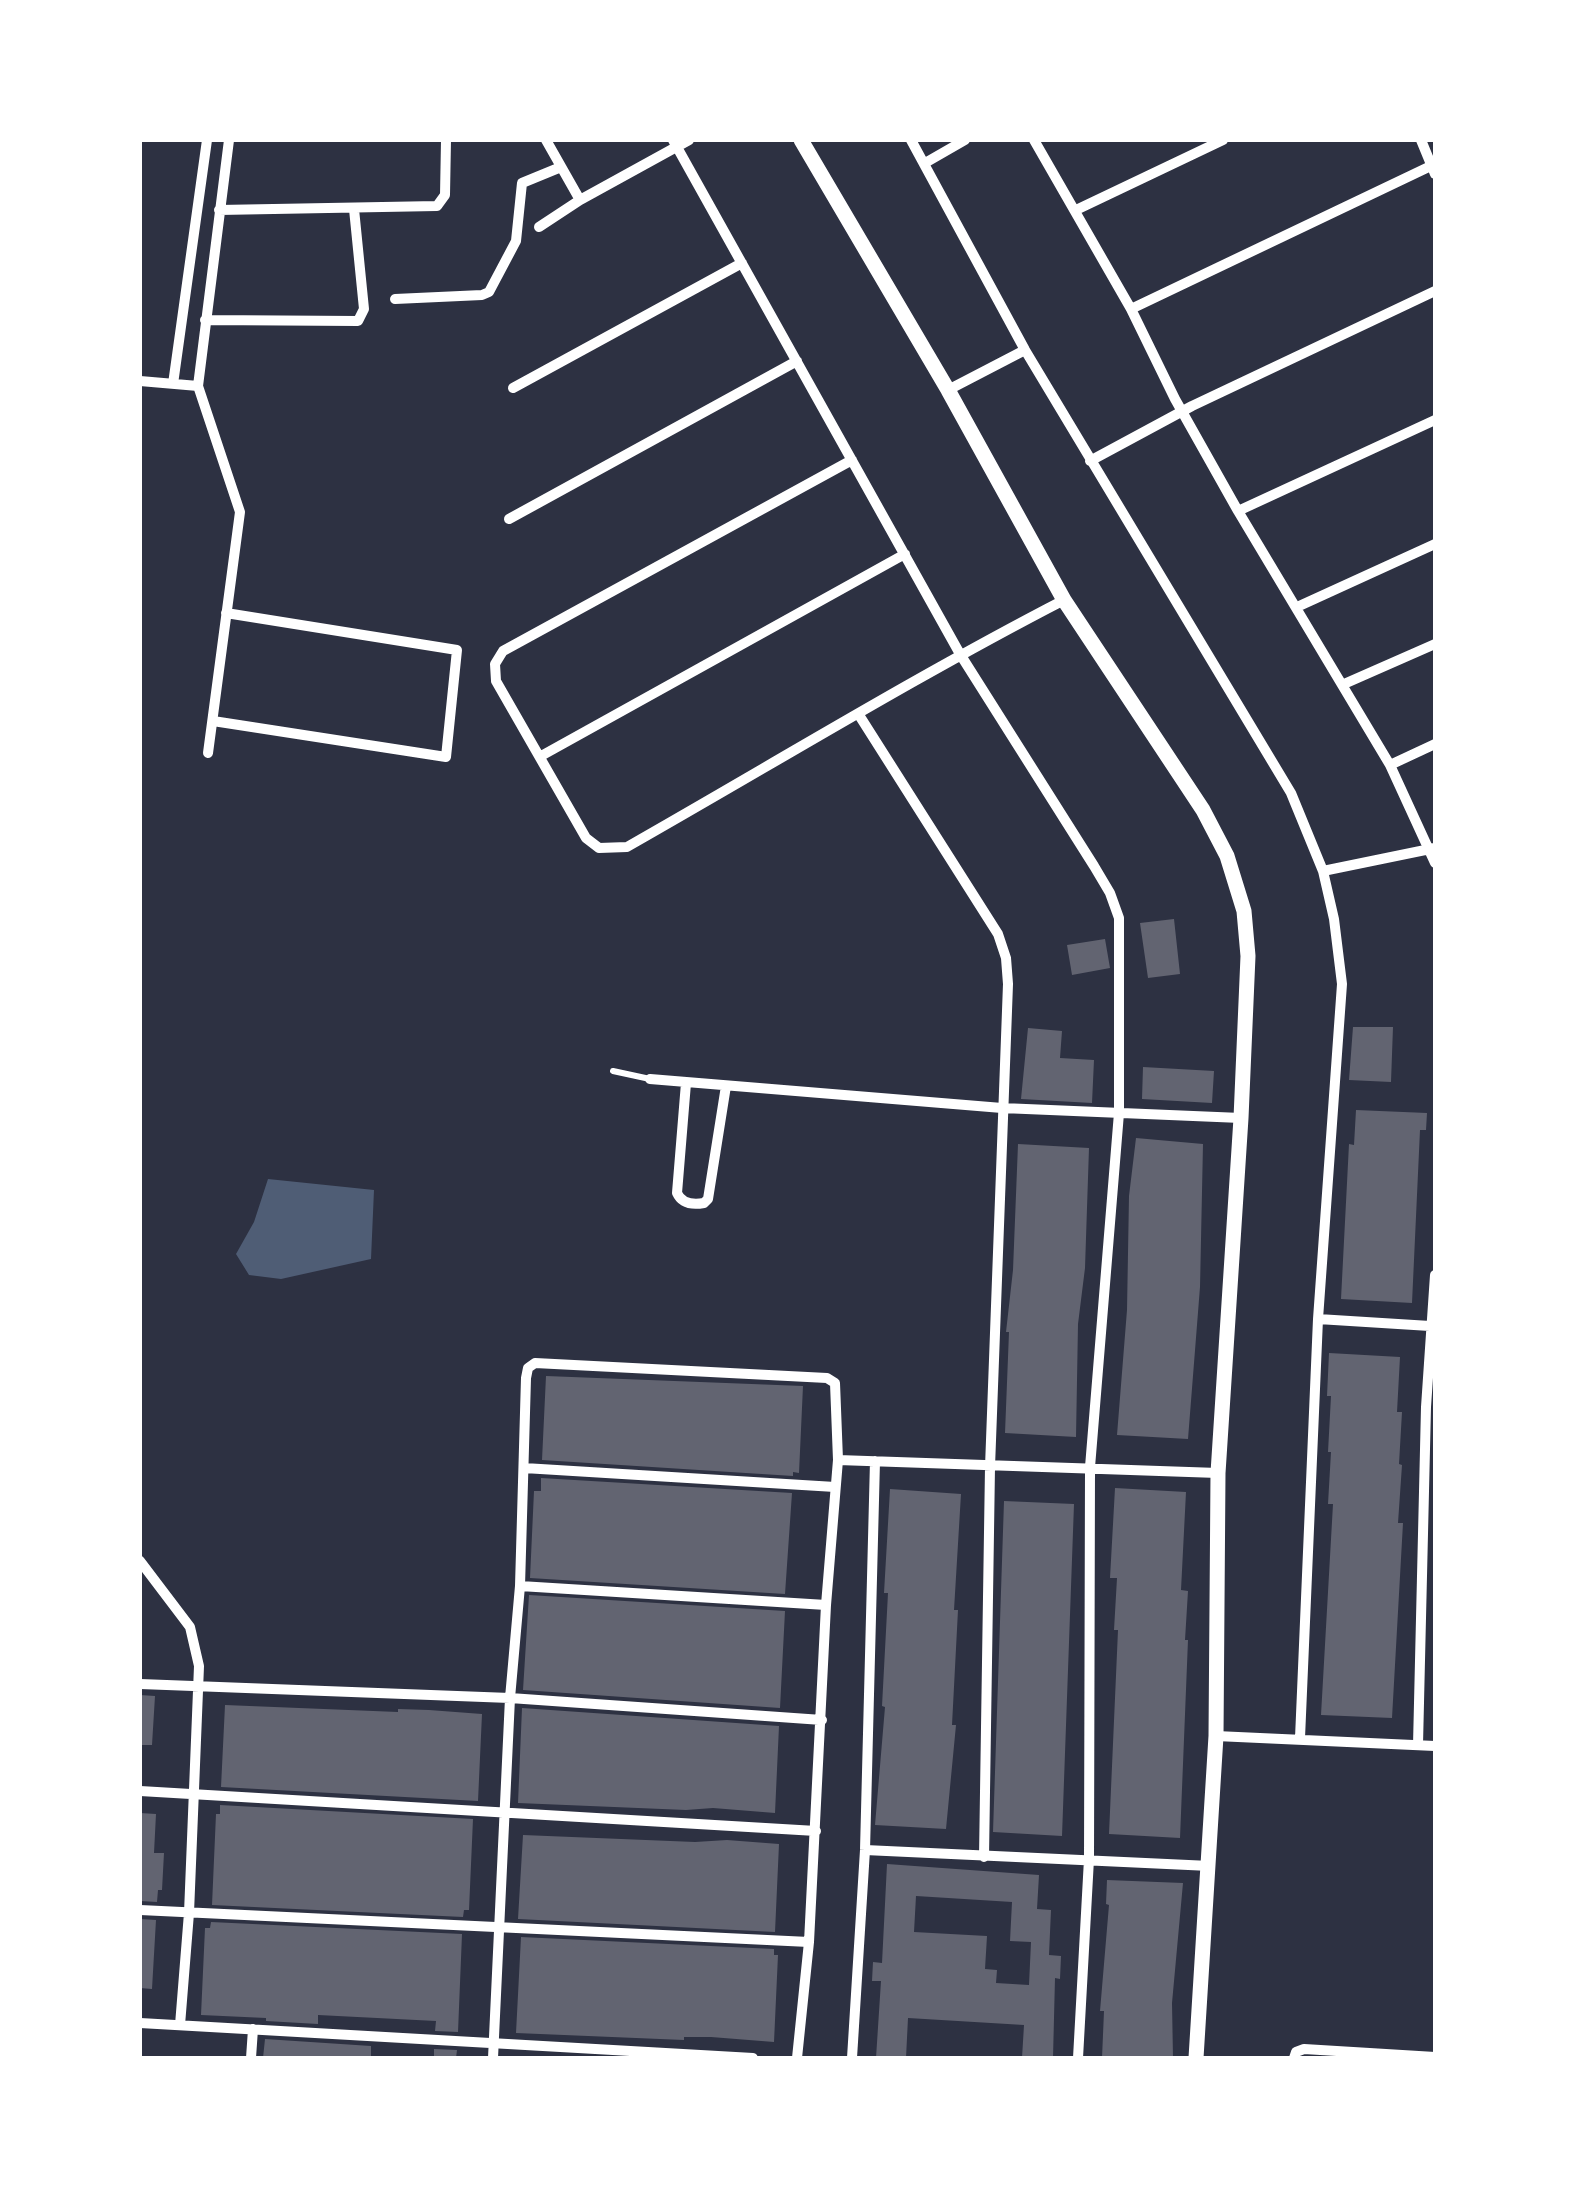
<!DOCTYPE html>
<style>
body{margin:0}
#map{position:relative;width:1575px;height:2198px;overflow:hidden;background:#2d3142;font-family:Ubuntu,sans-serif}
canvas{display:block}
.frame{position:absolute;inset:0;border:142px solid #fff;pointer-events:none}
</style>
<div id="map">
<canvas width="1575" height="2198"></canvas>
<div class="frame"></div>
</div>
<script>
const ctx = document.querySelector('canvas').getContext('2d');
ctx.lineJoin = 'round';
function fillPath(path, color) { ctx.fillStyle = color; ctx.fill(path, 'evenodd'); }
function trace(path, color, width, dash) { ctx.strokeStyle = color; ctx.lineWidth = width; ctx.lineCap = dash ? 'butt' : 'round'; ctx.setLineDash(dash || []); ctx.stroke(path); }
const water = new Path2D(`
 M268,1179L374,1190L371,1259L281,1279L249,1275L236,1254L254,1222Z`);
const building = new Path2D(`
 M1174,919L1180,974L1148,978L1140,923Z
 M1105,939L1110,968L1072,975L1067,945Z
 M1353,1027H1393L1391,1082L1349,1080Z
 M1028,1028L1062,1031L1060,1058L1094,1060L1092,1103L1021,1099Z
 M1143,1067L1214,1071L1212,1103L1142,1099Z
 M1356,1110L1427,1113L1426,1130H1420L1412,1303L1341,1299L1349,1144L1354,1145Z
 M1136,1138L1203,1144L1200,1287L1188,1439L1117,1435L1127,1310L1129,1196Z
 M1018,1144L1089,1148L1085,1268L1078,1324L1076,1437L1005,1433L1009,1332H1006L1013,1270Z
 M1329,1353L1400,1357L1397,1412H1402L1399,1464L1402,1465L1398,1523H1403L1392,1718L1321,1715L1333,1504H1328L1331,1452H1328L1331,1396H1327Z
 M546,1376L803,1386L799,1473L793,1472V1476L542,1460Z
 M541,1478L792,1493L785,1594L530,1578L534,1491H541Z
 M1115,1488L1186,1492L1181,1590L1188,1591L1185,1640H1188L1180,1838L1109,1834L1118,1630H1114L1117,1578H1110Z
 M890,1489L961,1494L954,1610H958L952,1725H956L946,1829L875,1825L885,1707L882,1706L888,1593H884Z
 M1004,1501L1074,1504L1062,1836L993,1832Z
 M529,1595L785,1611L780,1708L523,1690Z
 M140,1695L155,1696L152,1745H140Z
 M225,1705L398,1712V1709L429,1710L482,1714L478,1801L221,1787Z
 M522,1708L779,1726L775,1813L713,1808L686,1810L518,1803Z
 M220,1805L473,1819L469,1910H464L463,1917L212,1905L216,1814H220Z
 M140,1813L156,1814L154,1853H164L162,1890H158L157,1902L140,1901Z
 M523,1835L695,1842L727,1840L779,1844L775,1932L518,1919Z
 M887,1864L1039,1875L1037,1909L1051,1910L1049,1955L1061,1956L1060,1979L1055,1978L1053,2058H1022L1024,2025L908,2018L906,2058H876L881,1981H872L873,1962L882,1963ZM916,1896L1012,1902L1010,1941L1031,1942L1029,1985L996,1983L997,1970L985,1969L987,1936L914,1932Z
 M1107,1880L1183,1883L1172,2003L1173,2058H1102L1104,2011H1100L1109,1905L1106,1904Z
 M140,1919L156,1920L152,1989L140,1988Z
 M211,1922L462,1934L458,2032L435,2031L436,2021L318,2015V2024L266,2021V2018L201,2015L205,1928H210Z
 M521,1937L774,1949V1955H778L774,2042L711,2037H684V2040L516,2033Z
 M265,2039L371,2046V2058H263Z
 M434,2049L457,2050L456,2058H434Z`);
const service = new Path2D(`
 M613,1071L650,1079`);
const minor = new Path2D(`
 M546,140L580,200
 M673,140L960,654L1094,866L1110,893L1119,918V1113L1090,1467L1089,1859L1078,2058
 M911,140L1025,350L1291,793L1323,871L1334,919L1342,984L1318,1319L1300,1738
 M1034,140L1131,309L1175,399L1238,511L1390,765L1435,863
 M1421,140L1435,174
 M925,163L965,140
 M219,210L437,206L445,195L446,140
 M1076,210L1223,140
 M539,227L580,200L689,140
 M395,299L482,295L489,292L516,241L522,183L561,167
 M1131,309L1435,164
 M205,320L358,321L364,309L354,209
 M140,381L198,386
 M173,384L207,140
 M513,388L742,263
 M948,390L1025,350
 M852,460L503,651L495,664L496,681L586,838L599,848L627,847C773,764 915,677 1064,600
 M1090,461L1192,406L1435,291
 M1238,511L1435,420
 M509,519L797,361
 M1297,607L1435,544
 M1344,684L1435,644
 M859,715L998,934L1006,958L1008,984L990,1467L984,1857
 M213,721L446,757L457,650L226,613
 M208,753L240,512L198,386L229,140
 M541,756L905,554
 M1390,765L1435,744
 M1323,871L1435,848
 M650,1079L1002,1108L1241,1118
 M686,1083L677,1193C682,1204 693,1205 704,1203L708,1199L726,1086
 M1318,1319L1430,1326
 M838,1460L1218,1473
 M524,1468L835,1487
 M140,1561L190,1627L199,1666L189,1913L180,2025
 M520,1586L826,1605
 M140,1684L510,1698L822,1720
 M1216,1736L1435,1746
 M1418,1745L1426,1407L1435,1275
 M140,1791L816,1831
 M865,1850L1210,1866
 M140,1910L809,1942
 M140,2023L753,2058
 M251,2058L253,2029
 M493,2058L510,1698L520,1586L526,1378L528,1368L535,1363L827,1378L835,1383L838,1460L826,1605L809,1942L797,2058
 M852,2058L865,1850L875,1461
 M1294,2058L1296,2052L1304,2049L1435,2057`);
const tertiary = new Path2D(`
 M801,140L948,390L1064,600L1203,810L1227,856L1244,911L1248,956L1241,1118L1218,1473L1216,1736L1196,2058`);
fillPath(water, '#4f5d75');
fillPath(building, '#626471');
trace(service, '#fff', 6);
trace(minor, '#fff', 10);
trace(tertiary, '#fff', 15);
</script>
